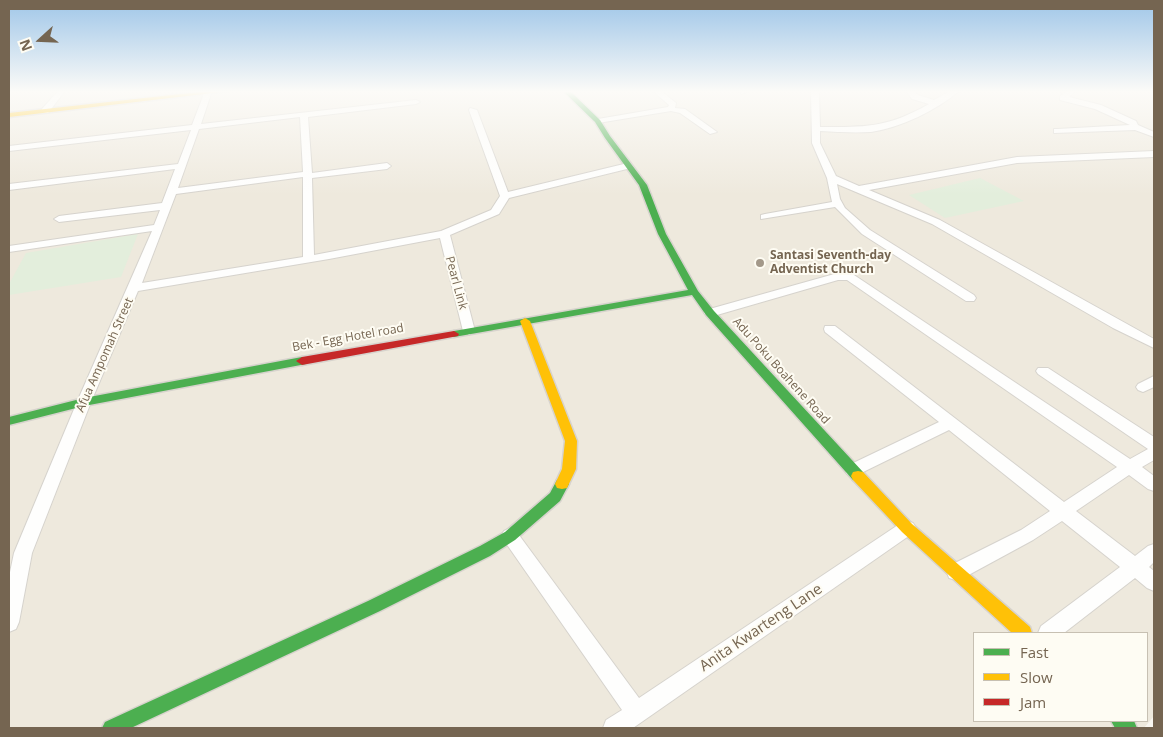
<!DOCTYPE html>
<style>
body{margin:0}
#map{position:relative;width:1163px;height:737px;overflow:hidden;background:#f8f6f0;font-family:"Open Sans",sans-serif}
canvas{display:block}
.frame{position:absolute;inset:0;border:10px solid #756551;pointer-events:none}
.legend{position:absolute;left:973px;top:632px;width:175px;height:90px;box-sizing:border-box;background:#fefcf3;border:1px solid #c7c0b2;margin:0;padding:6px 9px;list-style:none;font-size:15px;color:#756551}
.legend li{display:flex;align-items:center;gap:10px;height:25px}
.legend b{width:25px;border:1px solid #c7c0b2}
.north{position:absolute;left:15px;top:15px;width:50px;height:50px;-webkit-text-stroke:4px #fefcf3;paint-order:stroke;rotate:250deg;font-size:14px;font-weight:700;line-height:20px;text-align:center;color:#756551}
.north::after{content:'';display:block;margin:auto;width:18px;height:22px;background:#756551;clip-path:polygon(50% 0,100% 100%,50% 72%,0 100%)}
</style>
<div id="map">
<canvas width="1163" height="737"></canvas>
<div class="frame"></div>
<ul class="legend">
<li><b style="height:6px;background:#4caf50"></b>Fast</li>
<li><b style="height:6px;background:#ffc107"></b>Slow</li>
<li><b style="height:6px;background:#c62828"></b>Jam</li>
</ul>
<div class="north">N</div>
</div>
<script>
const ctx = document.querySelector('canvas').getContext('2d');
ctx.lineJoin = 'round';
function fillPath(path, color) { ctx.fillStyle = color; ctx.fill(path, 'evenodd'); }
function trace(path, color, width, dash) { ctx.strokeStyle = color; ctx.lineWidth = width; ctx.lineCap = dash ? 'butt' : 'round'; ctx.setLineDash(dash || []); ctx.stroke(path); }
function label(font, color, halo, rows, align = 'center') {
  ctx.font = font + ' "Open Sans",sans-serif'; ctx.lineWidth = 4; ctx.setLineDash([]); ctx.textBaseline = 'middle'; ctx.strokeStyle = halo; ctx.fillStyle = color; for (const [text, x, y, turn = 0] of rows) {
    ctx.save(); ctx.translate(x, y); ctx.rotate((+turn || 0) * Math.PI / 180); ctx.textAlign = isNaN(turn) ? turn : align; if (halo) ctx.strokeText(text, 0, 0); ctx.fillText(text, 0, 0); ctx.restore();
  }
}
const residential = new Path2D(`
 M9,91H1154V716L1144,728H9ZM974,633H1147V721H974Z`);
const green = new Path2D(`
 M980,178L1024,201L945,218L909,195Z
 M138,234L121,277L9,295V284L26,253Z`);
const street = new Path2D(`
 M58,91H65L48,113H42V109Z
 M205,91H212L201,124L416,100L420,102L416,104L308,117L312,173L387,163L391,166L387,169L312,178L314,255L441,231L491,210L500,196L469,110L470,108L477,110L508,192L628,163L632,166L631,168L509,198L499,214L450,235L475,331L469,335L463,331L440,238L329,259L138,291L91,402L32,553L19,622L16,629L9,632V577L14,553L77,402L152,231L9,252V246L154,225L160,210L59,222L54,219L59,216L162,203L175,169L9,190V184L178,164L191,130L9,151V146L192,125ZM300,117L303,172L178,188L199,129ZM303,177V257L142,283L176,194Z
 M653,91H661L676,103L675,108L685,109L717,132L710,134L680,113L671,111L598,123L594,121L598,119L668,107L669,105Z
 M738,91H746V92L742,94Z
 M811,91H819L820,127C866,127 887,128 929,104L912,99L906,91H913L918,95L934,100L950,91H959C937,110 900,128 871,132C854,133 837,132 820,131V143L836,176L859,186L1017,157L1154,151V157L1017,163L869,190L940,220L1154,339V348L1113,328L932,224L837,184L840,199L845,208L870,230L974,295L976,298L974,301H966L862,234L835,207L761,219V215L765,214L832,202L827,178L812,143Z
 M1067,91H1075L1069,97L1101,105L1136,121L1138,125L1154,132V137L1135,130L1054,133V129H1057L1130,125L1095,109L1060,100V96Z
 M838,273L854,275L1130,459L1148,449L1038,374L1036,371L1038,368H1048L1154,437V460L1142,467L1154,476V491L1148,489L1129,475L1076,511L1135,556L1148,546L1154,544V562L1149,567L1154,571V591L1147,588L1135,578L1064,633H1038L1041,626L1120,567L1062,521L1033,540L963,578L956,580L949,578L947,572L949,566L1021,530L1050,511L949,430L859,474L853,476L847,474L845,470L847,466L939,422L825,332L824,329L825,326H835L1064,502L1117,467L847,280H838L710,317L704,313L706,310Z
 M1154,376V387L1143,392L1138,390L1136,387L1138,384Z
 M907,521L913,523L916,528L913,533L633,728H603L606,720L622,710L501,536L504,531L510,528L516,531L639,698L901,523Z`);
const fast = new Path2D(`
 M563,91H570L600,120L610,136L647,185L666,234L698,291L714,311L863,472L865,476L863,480L858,481L853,480L706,315L692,295L454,337L450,336L449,334L454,331L688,290L658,234L639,185L605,138L595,122Z
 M302,357L306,358L308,361L306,364L84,406L9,425V417L84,398Z
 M562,479L567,480L569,484L560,501L515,540L490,556L380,611L131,728H102L105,722L368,601L480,546L505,532L550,493L557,480Z
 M1111,721H1134L1137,728H1115Z`);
const slow = new Path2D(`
 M207,91H229L9,117V113Z
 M525,318L530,321L577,441L576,469L567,488L562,489L557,488L555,484L562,469L565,441L520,321Z
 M858,471L863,472L912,524L1030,627L1032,633H1012L902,532L853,480L851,476L853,472Z`);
const jam = new Path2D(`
 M454,331L459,334L458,336L302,365L296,361L302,357Z`);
const markers = [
 [760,263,5,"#a39889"]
];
const poiNames = [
 ["Santasi Seventh-day",770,256],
 ["Adventist Church",770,270]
];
const streetNames = [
 ["Pearl Link",456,283,75],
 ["Bek - Egg Hotel road",348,338,-10],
 ["Afua Ampomah Street",105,355,-66],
 ["Adu Poku Boahene Road",781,371,48]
];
const nearStreetnames = [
 ["Anita Kwarteng Lane",761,628,-34]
];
fillPath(residential, '#eee9dd');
fillPath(green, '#e3eedc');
trace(street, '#d6d3cd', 2);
trace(fast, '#d7d3cd', 3);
trace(slow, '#d7d3cd', 3);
trace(jam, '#d7d3cd', 3);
fillPath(street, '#fefefd');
fillPath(fast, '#4caf50');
fillPath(slow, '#ffc107');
fillPath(jam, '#c62828');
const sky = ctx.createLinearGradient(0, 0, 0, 195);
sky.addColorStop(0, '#9fc6e8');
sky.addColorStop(0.47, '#fcfbf8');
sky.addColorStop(1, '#fcfbf800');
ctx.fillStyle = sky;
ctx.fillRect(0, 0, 1163, 195);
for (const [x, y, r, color] of markers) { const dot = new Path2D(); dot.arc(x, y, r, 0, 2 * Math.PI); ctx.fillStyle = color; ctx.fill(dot); trace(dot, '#fefcf3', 2); }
label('bold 12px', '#756551', '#fefcf3', poiNames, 'left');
label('12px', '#756551', '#fefcf3', streetNames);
label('15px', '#756551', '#fefcf3', nearStreetnames);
</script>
